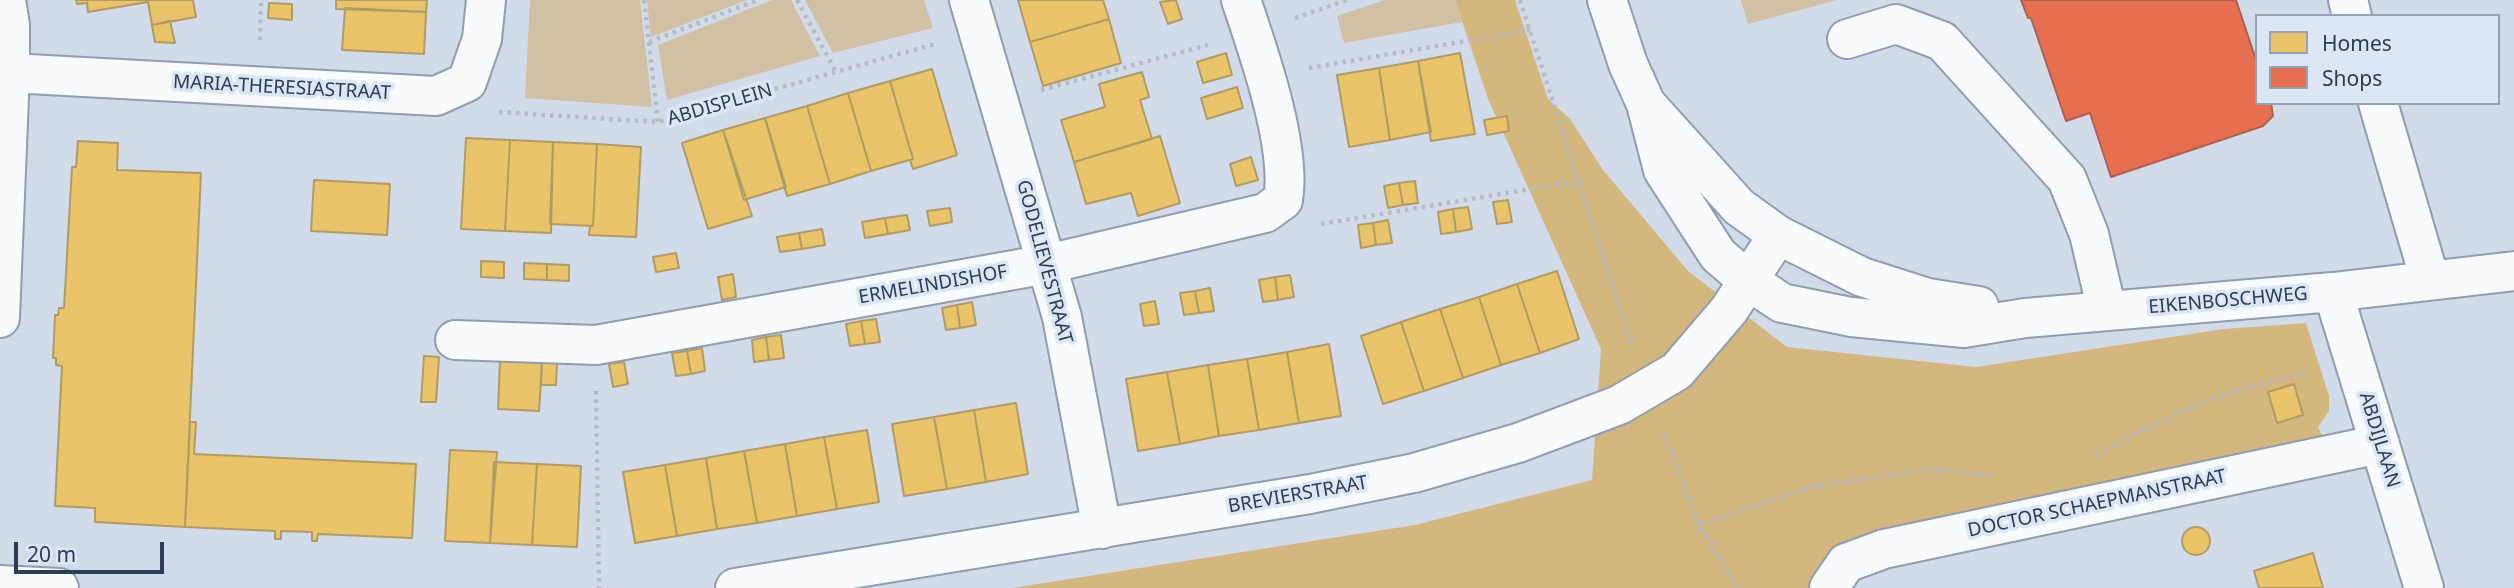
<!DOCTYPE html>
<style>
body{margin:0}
#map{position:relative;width:2514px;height:588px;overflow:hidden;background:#d2dbea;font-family:"Noto Sans",sans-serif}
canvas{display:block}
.legend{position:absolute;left:2255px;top:14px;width:245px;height:91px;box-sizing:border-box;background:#dce6f4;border:2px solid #95a2b6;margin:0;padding:9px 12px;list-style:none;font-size:21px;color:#2a3c58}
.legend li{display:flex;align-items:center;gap:14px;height:35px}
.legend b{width:35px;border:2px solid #95a2b6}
.scale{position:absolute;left:14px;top:542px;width:150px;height:32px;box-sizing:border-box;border:4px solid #2a3c58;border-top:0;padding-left:9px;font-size:21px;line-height:24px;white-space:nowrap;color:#2a3c58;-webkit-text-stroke:5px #dce6f4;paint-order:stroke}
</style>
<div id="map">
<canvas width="2514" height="588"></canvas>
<ul class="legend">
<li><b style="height:19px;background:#e9c46a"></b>Homes</li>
<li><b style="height:19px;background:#e76f51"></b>Shops</li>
</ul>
<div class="scale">20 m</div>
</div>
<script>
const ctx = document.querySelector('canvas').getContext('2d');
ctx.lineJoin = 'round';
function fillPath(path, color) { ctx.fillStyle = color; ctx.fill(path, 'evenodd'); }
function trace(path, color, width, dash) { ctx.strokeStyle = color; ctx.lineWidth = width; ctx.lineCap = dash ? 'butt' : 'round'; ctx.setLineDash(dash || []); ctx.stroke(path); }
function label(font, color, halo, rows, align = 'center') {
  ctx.font = font + ' "Noto Sans",sans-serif'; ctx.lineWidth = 7; ctx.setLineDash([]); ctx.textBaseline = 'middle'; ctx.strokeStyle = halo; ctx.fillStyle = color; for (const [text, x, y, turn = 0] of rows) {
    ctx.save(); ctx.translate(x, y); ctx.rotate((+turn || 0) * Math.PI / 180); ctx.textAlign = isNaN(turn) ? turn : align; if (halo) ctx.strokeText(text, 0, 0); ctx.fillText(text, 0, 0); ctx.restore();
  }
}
const green = new Path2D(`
 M530,0H640L652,107L525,98Z
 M647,0H747L651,37Z
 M772,0H791L820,56L667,100L658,45Z
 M805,0H924L933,28L833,53Z
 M1385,0H1455L1462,22L1344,43L1337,16Z
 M1741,0H1837L1748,24Z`);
const forest = new Path2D(`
 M1455,0H1515L1548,99L1570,119L1603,170L1688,271L1787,347L1976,367L2224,329L2306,323L2329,396V411L2318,427L2325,441L1811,588H1012L1415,525L1592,480L1601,349L1488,99Z`);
const homes = new Path2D(`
 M76,0H193L196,17L152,25L148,2L88,12L87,3L77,4Z
 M336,0H427L426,12L336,9Z
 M1018,0H1103L1109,19L1030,42Z
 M1176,0L1182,19L1168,24L1160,2Z
 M269,3L292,4V20L268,18Z
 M345,8L426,12L424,54L342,50Z
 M1109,19L1121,63L1043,86L1030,42Z
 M170,21L175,43L155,42L152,25Z
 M1226,53L1232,75L1203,83L1197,62Z
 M1460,53L1475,134L1431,141L1418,61Z
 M1418,61L1431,132L1390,140L1379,68Z
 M1379,68L1390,140L1349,147L1337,75Z
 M932,69L957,155L913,169L910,160L913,159L890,81Z
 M1142,72L1149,97L1140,100L1152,139L1074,162L1061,120L1105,107L1099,84Z
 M890,81L913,159L871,171L848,93Z
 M1237,87L1243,108L1207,119L1201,98Z
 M848,93L871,171L830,184L807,106Z
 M807,106L830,184L787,196L765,118Z
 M1507,116L1509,131L1487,135L1484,120Z
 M765,118L786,187L744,200L723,130Z
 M723,130L752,216L708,229L682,143Z
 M1160,136L1180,203L1138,216L1131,193L1086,204L1074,162Z
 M466,138L510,140L505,231L461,229Z
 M510,140L553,142L551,233L505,231Z
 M78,141L118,143L117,170L201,173L185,527L95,522V508L55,506L62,366L56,365V358H53L55,315H58L59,308H64L72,167H76Z
 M553,142L597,144L593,226L550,224Z
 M597,144L641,147L636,237L589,235L590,226H593Z
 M1251,157L1258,180L1236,186L1230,164Z
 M314,180L390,184L387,235L311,231Z
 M1415,181L1418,203L1403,205L1399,183Z
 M1399,183L1403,205L1388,208L1384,186Z
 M1508,200L1512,222L1497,224L1493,202Z
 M1468,207L1472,229L1456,232L1453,209Z
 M950,208L952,222L930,226L927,211Z
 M1453,209L1456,232L1441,234L1438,212Z
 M907,215L910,230L888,234L885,218Z
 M885,218L888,234L865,238L862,222Z
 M1388,220L1392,243L1376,245L1373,223Z
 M1373,223L1376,245L1361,248L1358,225Z
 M822,229L825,245L802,249L799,233Z
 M799,233L802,249L780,252L777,237Z
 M676,253L679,268L656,272L653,257Z
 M481,261L504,262V278L481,277Z
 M524,263L547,264V280L524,279Z
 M547,264L569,265V281L547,280Z
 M1557,271L1579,339L1540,353L1517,284Z
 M733,274L736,297L722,300L718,277Z
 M1290,275L1294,297L1278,300L1275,277Z
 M1275,277L1278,300L1263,302L1259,280Z
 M1517,284L1540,353L1501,365L1479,297Z
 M1210,288L1214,311L1199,313L1195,291Z
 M1195,291L1199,313L1184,315L1180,293Z
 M1479,297L1501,365L1463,378L1440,309Z
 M1155,301L1159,324L1144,326L1140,304Z
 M972,302L976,325L960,328L957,305Z
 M957,305L960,328L946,330L942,308Z
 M1440,309L1463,378L1424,391L1401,322Z
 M876,319L880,342L865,344L861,321Z
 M861,321L865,344L850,346L846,324Z
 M1401,322L1424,391L1383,404L1361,336Z
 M781,335L784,358L769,360L766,337Z
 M766,337L769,360L754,362L752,340Z
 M1329,344L1341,416L1299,423L1287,352Z
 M702,348L705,371L691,374L687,351Z
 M687,351L691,374L676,376L672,353Z
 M1287,352L1299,423L1259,430L1247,359Z
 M424,356L439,357L436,402H421Z
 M1247,359L1259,430L1219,436L1208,365Z
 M500,361L542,363L539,411L498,409Z
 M542,362L557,363L556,385H541Z
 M624,362L628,384L613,387L609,364Z
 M1208,365L1219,436L1180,444L1167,372Z
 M1167,372L1180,444L1138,451L1126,379Z
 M2294,384L2303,415L2277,423L2268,392Z
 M1016,403L1028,474L986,482L974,410Z
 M974,410L986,482L947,489L934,417Z
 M934,417L947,489L904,496L892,424Z
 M190,422H196L194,454L416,464L412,538L318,534L317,541H312V532L281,531V539H275V531L185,527Z
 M867,430L879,502L837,509L824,437Z
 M824,437L837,509L797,516L785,444Z
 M785,444L797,516L757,523L744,451Z
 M450,450L497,452L490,543L445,541Z
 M744,451L757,523L717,529L706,458Z
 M706,458L717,529L677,536L665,465Z
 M494,462L537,464L532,545L490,543Z
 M537,464L581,466L577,547L532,545Z
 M665,465L677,536L635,543L623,472Z
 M2182 541a14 14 0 1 1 28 0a14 14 0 1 1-28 0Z
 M2313,553L2323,588H2259L2254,571Z`);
const shops = new Path2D(`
 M2021,0H2236L2257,63V103H2271L2273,116L2263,126L2111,177L2090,113L2066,121L2031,18H2028Z`);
const path = new Path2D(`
 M644,0L658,122
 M797,0L836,72
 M1520,0L1632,345
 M1295,18L1347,0
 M260,40L261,3
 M649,42L758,0
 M1309,68L1530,30
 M1041,90L1208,45
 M499,112L658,122L935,44
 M1321,224L1579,181
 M596,391L599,588
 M1664,433L1699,525L1738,588
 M2097,455L2145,429L2216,397L2310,371
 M1699,525L1810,487L1931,469L1998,476`);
const minor = new Path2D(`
 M969,0L1062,317L1102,529
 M1607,0L1628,64L1646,104L1663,170L1718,255L1747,280L1782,303L1851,317L1964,328L2025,318L2333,292L2514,271
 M2348,0L2352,16
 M1847,39L1896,24L1942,41L2067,179L2089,234L2107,311
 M10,73L436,96L467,82L482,39L486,0
 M2378,103L2430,280
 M1648,106L1739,207L1778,235L1862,277L1928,298L1979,306
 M2333,292L2424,588
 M0,318L10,73V25L6,0
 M455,340L596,345L1047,264L1265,213L1283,200C1292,147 1259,53 1241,0
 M0,585L59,588
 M735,588L1310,494L1414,473L1518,443L1619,405L1677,371L1729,310L1778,235
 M1829,588L1846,563L1884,549L2380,444`);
const streetNames = [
 ["MARIA-THERESIASTRAAT",282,88,3],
 ["ABDISPLEIN",720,105,-16],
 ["GODELIEVESTRAAT",1044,262,75],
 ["ERMELINDISHOF",933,285,-10],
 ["EIKENBOSCHWEG",2228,301,-5],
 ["ABDIJLAAN",2379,440,73],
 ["BREVIERSTRAAT",1298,495,-10],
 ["DOCTOR SCHAEPMANSTRAAT",2097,504,-12]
];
fillPath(green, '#d1c0a4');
fillPath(forest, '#d4b77f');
fillPath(homes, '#e9c46a');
trace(homes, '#b09b65', 2);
fillPath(shops, '#e76f51');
trace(shops, '#ae6053', 2);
trace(minor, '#919caf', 42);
trace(path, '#b6bcc5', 4.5, [3.5, 5]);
trace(minor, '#f8fafc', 38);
label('19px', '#2a3c58', '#dce6f4', streetNames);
</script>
